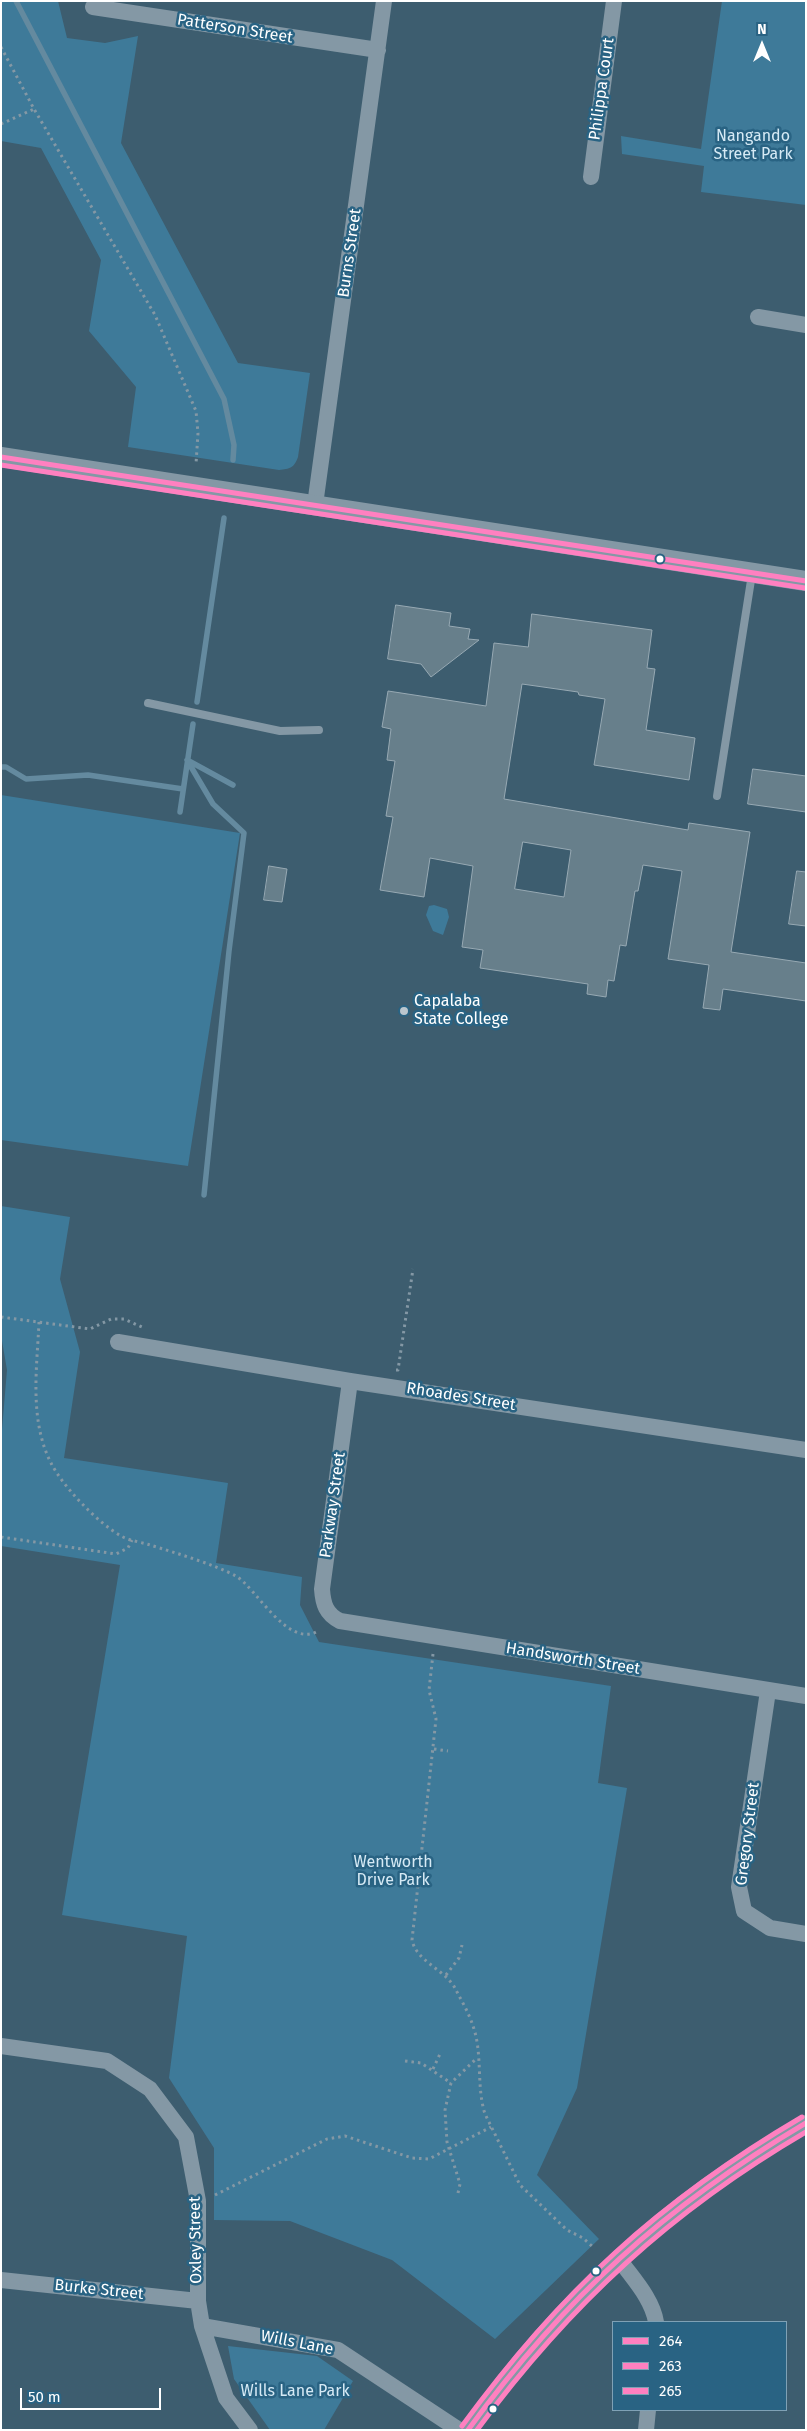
<!DOCTYPE html>
<style>
body{margin:0}
#map{position:relative;width:807px;height:2431px;overflow:hidden;background:#3d5d6f;font-family:"Fira Sans",sans-serif}
canvas{display:block}
.frame{position:absolute;inset:0;border:2px solid #fff;pointer-events:none}
.legend{position:absolute;left:612px;top:2321px;width:175px;height:90px;box-sizing:border-box;background:#296383;border:1px solid #7fa1b5;margin:0;padding:6px 9px;list-style:none;font-size:15px;color:#fff}
.legend li{display:flex;align-items:center;gap:10px;height:25px}
.legend b{width:25px;border:1px solid #7fa1b5}
.north{position:absolute;left:737px;top:20px;width:50px;height:50px;-webkit-text-stroke:4px #296383;paint-order:stroke;rotate:0deg;font-size:14px;font-weight:700;line-height:20px;text-align:center;color:#fff}
.north::after{content:'';display:block;margin:auto;width:18px;height:22px;background:#fff;clip-path:polygon(50% 0,100% 100%,50% 72%,0 100%)}
.scale{position:absolute;left:20px;top:2388px;width:141px;height:22px;box-sizing:border-box;border:2px solid #fff;border-top:0;padding-left:6px;font-size:15px;line-height:18px;white-space:nowrap;color:#fff;-webkit-text-stroke:4px #296383;paint-order:stroke}
</style>
<div id="map">
<canvas width="807" height="2431"></canvas>
<div class="frame"></div>
<ul class="legend">
<li><b style="height:6px;background:#ff80c0"></b>264</li>
<li><b style="height:6px;background:#ff80c0"></b>263</li>
<li><b style="height:6px;background:#ff80c0"></b>265</li>
</ul>
<div class="north">N</div>
<div class="scale">50 m</div>
</div>
<script>
const ctx = document.querySelector('canvas').getContext('2d');
ctx.lineJoin = 'round';
function fillPath(path, color) { ctx.fillStyle = color; ctx.fill(path, 'evenodd'); }
function trace(path, color, width, dash) { ctx.strokeStyle = color; ctx.lineWidth = width; ctx.lineCap = dash ? 'butt' : 'round'; ctx.setLineDash(dash || []); ctx.stroke(path); }
function label(font, color, halo, rows, align = 'center') {
  ctx.font = font + ' "Fira Sans",sans-serif'; ctx.lineWidth = 5; ctx.setLineDash([]); ctx.textBaseline = 'middle'; ctx.strokeStyle = halo; ctx.fillStyle = color; for (const [text, x, y, turn = 0] of rows) {
    ctx.save(); ctx.translate(x, y); ctx.rotate((+turn || 0) * Math.PI / 180); ctx.textAlign = isNaN(turn) ? turn : align; if (halo) ctx.strokeText(text, 0, 0); ctx.fillText(text, 0, 0); ctx.restore();
  }
}
const green = new Path2D(`
 M1,1H58L67,38L105,43L138,36L121,143L238,363L310,373L298,457C294,468 290,469 279,470L128,447L136,387L89,331L101,260L41,148L1,141Z
 M722,1H806V205L701,192L704,166L622,154L621,136L701,149Z
 M1,795L240,833L188,1166L1,1140Z
 M434,905L447,909L449,917L443,935L433,931L426,915L429,906Z
 M1,1206L70,1217L60,1279L80,1352L64,1458L228,1483L216,1563L302,1577L300,1605L319,1642L611,1686L598,1783L627,1788L577,2088L537,2175L599,2239L495,2339L392,2260L290,2221L214,2220V2148L169,2078L187,1936L62,1915L120,1565L1,1546V1441L7,1370L1,1335Z
 M228,2346L317,2356L353,2381L324,2430H270L234,2379Z`);
const stream = new Path2D(`
 M16,1L224,399L234,445L233,460
 M197,702L224,518
 M187,760L213,804L244,833L229,951L204,1195
 M189,761L233,785
 M1,767H6L26,779L88,775L183,789
 M180,812L193,724`);
const building = new Path2D(`
 M396,605L451,613L449,626L470,629L468,639L479,640L431,677L421,664L388,659Z
 M532,614L652,630L647,668L655,669L646,730L695,738L689,780L594,765L605,699L579,695L578,692L522,684L504,799L688,830L689,823L750,832L731,952L806,963V1001L723,989L720,1010L703,1008L709,965L668,959L682,871L643,865L638,891H635L626,946L620,945L614,981L608,980L606,997L587,994L588,984L480,968L483,950L462,947L473,866L430,858L424,897L380,890L393,817L386,816L395,761L387,760L391,729L382,727L388,691L486,706L494,643L528,647ZM523,842L571,850L564,897L515,889Z
 M753,769L806,776V812L748,804Z
 M269,866L287,869L282,902L264,900Z
 M797,871L806,872V926L789,924Z`);
const path = new Path2D(`
 M1,47L34,109L155,315L196,411L198,433L196,464
 M1,124L34,109
 M1,1317L90,1329L111,1319H124L144,1328
 M39,1322C37,1368 29,1420 51,1463C63,1487 98,1523 121,1536C130,1541 141,1542 150,1545C176,1553 213,1564 236,1576C257,1589 288,1649 318,1631
 M396,1370H398L413,1269
 M1,1537L116,1554L128,1548L132,1540
 M433,1654L429,1690L436,1719L412,1940C416,1961 444,1969 455,1988C461,2000 469,2013 473,2026C483,2054 476,2086 485,2114L520,2185L567,2230L583,2238L594,2248
 M434,1749L448,1751
 M446,1975L459,1958L462,1945
 M405,2061L421,2063L451,2083
 M433,2069L440,2054
 M458,2193L460,2184L447,2142L445,2110L451,2083L477,2058
 M215,2195L327,2139L345,2136L412,2158L429,2159L491,2127`);
const service = new Path2D(`
 M148,703L280,731L319,730
 M717,796L752,574`);
const minor = new Path2D(`
 M93,7L378,50
 M591,177L614,1
 M758,317L806,325
 M315,505L384,1
 M118,1342L350,1381L806,1450
 M350,1381L322,1589C323,1604 326,1614 340,1621L806,1696
 M768,1691L739,1887L744,1911L770,1928L806,1934
 M1,2046L107,2061L150,2089L186,2137L198,2201V2301L202,2326L226,2398L250,2430
 M619,2259C633,2279 652,2298 656,2322
 M1,2280L198,2301
 M202,2326L338,2350L459,2430
 M468,2430C554,2305 673,2196 806,2123
 M646,2430L648,2410`);
const tertiary = new Path2D(`
 M1,457L806,581`);
const bus1 = new Path2D(`
 M1,457L806,581
 M468,2430C565,2297 664,2207 806,2123`);
const bus2 = new Path2D(`
 M1,465L805,588
 M477,2430C570,2304 671,2211 806,2132`);
const bus3 = new Path2D(`
 M462,2426C560,2292 659,2201 802,2117`);
const markers = [
 [660,559,4.5,"#fff"],
 [404,1011,5,"#bbc6cd"],
 [596,2271,4.5,"#fff"],
 [493,2409,4.5,"#fff"]
];
const streetNames = [
 ["Patterson Street",235,29,9],
 ["Philippa Court",602,89,-82],
 ["Burns Street",350,253,-82],
 ["Rhoades Street",461,1397,9],
 ["Parkway Street",333,1505,-82],
 ["Handsworth Street",573,1659,9],
 ["Gregory Street",748,1834,-83],
 ["Oxley Street",196,2240,-91],
 ["Burke Street",99,2290,6],
 ["Wills Lane",297,2343,11]
];
const parkNames = [
 ["Nangando",753,137],
 ["Street Park",753,155],
 ["Wentworth",393,1863],
 ["Drive Park",393,1881],
 ["Wills Lane Park",295,2392]
];
const poiNames = [
 ["Capalaba",414,1002],
 ["State College",414,1020]
];
fillPath(green, '#3e7a99');
trace(stream, '#648a9f', 5.5);
fillPath(building, '#677f8b');
trace(building, '#97a9b3', 1);
trace(path, '#8498a5', 3, [2.5, 4]);
trace(service, '#8498a5', 8);
trace(minor, '#8498a5', 16);
trace(tertiary, '#8498a5', 20);
trace(bus1, '#ff80c0', 5);
trace(bus2, '#ff80c0', 5);
trace(bus3, '#ff80c0', 5);
for (const [x, y, r, color] of markers) { const dot = new Path2D(); dot.arc(x, y, r, 0, 2 * Math.PI); ctx.fillStyle = color; ctx.fill(dot); trace(dot, '#296383', 2); }
label('16px', '#fff', '#296383', streetNames);
label('16px', '#d6eaf5', '#296383', parkNames);
label('16px', '#fff', '#296383', poiNames, 'left');
</script>
